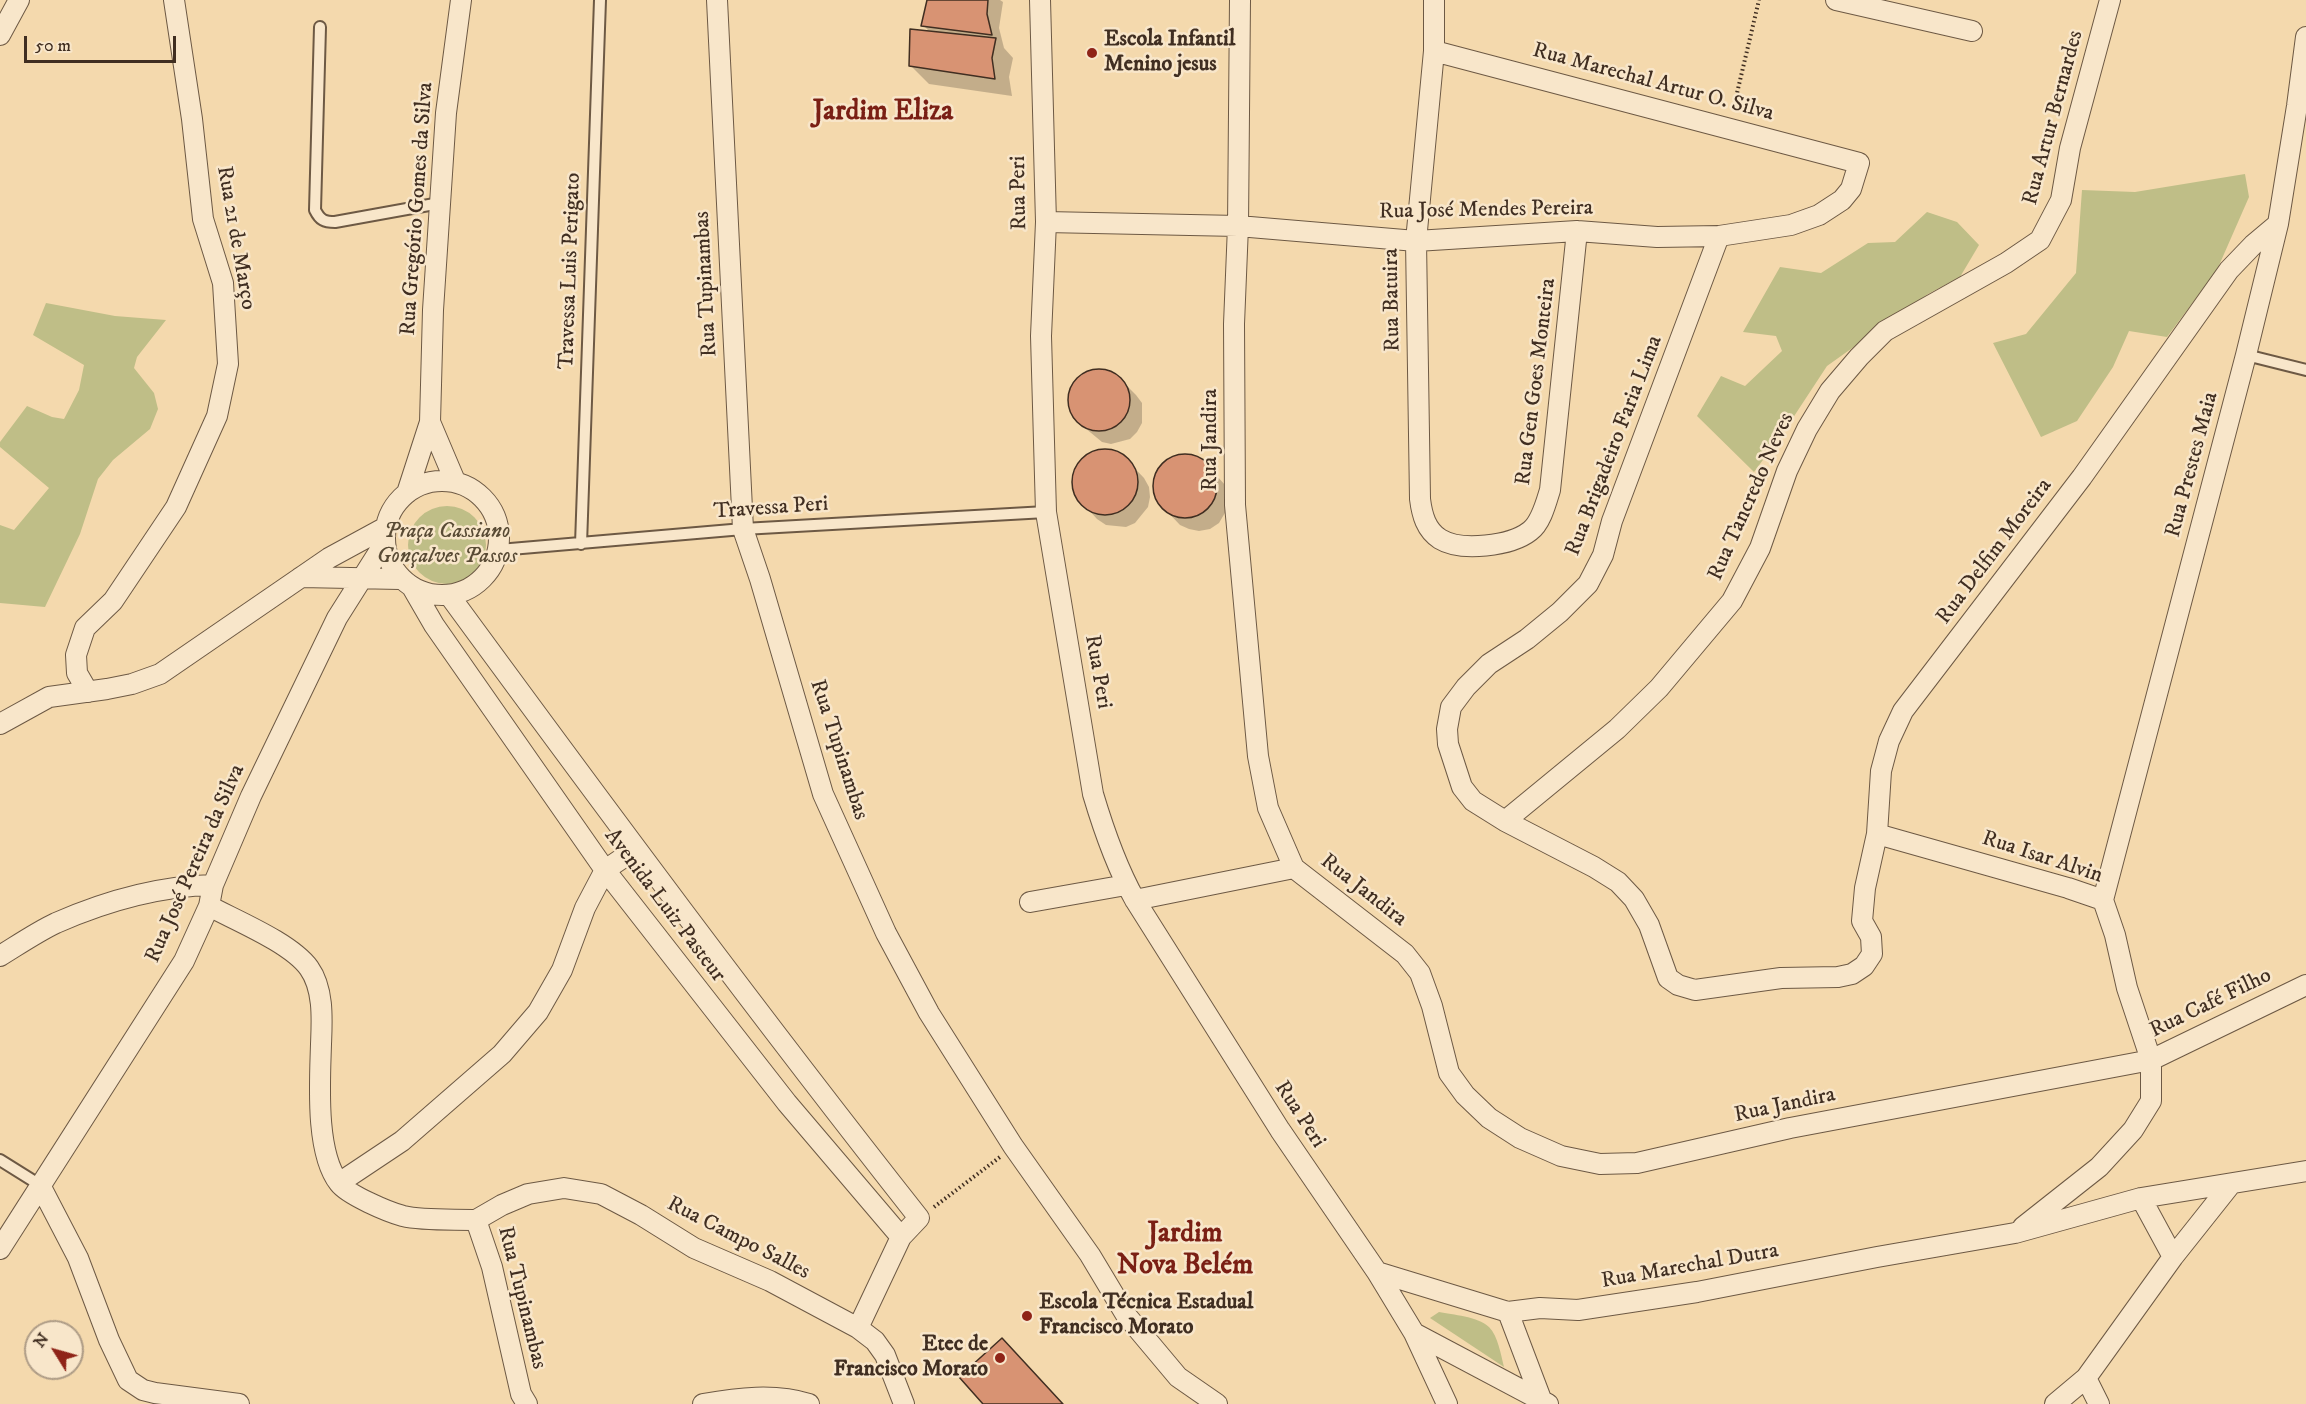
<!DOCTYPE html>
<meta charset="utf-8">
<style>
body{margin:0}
#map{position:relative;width:2306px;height:1404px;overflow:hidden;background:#f4d9ad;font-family:"IM FELL DW Pica",serif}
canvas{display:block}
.north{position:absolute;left:24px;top:1320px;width:60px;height:60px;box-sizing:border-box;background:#f8e6ca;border:2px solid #ae9c86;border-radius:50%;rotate:307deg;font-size:16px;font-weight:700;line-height:24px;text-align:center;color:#402e21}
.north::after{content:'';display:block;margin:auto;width:21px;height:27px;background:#8f2418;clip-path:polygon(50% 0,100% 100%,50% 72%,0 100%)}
.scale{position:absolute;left:24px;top:36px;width:152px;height:27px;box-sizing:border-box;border:3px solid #402e21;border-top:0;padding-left:8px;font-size:18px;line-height:21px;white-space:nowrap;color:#402e21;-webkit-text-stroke:4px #f8e6ca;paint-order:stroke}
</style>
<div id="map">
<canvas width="2306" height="1404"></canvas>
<div class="north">N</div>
<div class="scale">50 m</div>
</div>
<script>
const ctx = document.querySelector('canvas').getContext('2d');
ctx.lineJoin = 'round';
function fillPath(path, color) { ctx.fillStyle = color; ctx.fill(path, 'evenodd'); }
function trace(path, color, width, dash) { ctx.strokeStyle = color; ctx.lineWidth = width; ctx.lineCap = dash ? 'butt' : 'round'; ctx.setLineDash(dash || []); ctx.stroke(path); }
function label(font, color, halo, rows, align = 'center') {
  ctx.font = font + ' "IM FELL DW Pica",serif'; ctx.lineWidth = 5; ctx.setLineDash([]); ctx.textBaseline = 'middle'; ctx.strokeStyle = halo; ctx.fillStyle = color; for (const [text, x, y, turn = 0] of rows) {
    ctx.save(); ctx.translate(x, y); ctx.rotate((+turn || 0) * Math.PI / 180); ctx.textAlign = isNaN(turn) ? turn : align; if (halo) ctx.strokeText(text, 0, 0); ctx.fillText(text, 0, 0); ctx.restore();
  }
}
const green = new Path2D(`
 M2245,174L2249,197L2217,270L2167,337L2129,331L2113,367L2077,421L2041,437L1993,343L2026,334L2076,273L2082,190L2135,192Z
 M1927,212L1957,222L1979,245L1960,277L1928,294L1827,366L1783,433L1754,472L1697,416L1721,376L1745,386L1782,351L1776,336L1743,332L1780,267L1821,273L1868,243L1895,242Z
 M46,303L115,316L166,320L137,357L134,368L154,393L158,409L150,429L113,460L98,479L80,534L45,607L0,603V525L14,530L49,488L0,447V442L27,406L52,417L64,419L79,390L84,365L33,335Z
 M408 545a39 39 0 1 1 78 0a39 39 0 1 1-78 0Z
 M1439,1312C1453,1315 1477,1316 1489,1327C1498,1336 1501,1355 1504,1367L1430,1318Z`);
const shadow = new Path2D(`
 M928,0H1000L1003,2L999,28L1004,48L1013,58L1009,77L1012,96L929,84L911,66L931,33L923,25Z
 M1096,370H1106L1115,374L1136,395L1142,403V423L1137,432L1130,439L1111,444L1102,442L1079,423L1070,406L1072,386L1086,373Z
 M1103,451L1113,452L1123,456L1144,478L1149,487L1150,497L1148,507L1135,523L1126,527L1106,525L1097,519L1077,497L1074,487V477L1077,467L1093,453Z
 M1178,456H1188L1206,464L1226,486L1229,506L1219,523L1210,529L1199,531L1189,529L1180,525L1159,503L1154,485L1156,475L1169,460Z`);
const building = new Path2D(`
 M927,0H988L987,14L992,35L921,26Z
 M910,29L996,38L992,58L995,79L909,66Z
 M1068 400a31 31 0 1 1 62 0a31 31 0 1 1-62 0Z
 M1072 482a33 33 0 1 1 66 0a33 33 0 1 1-66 0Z
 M1153 486a32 32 0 1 1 64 0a32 32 0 1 1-64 0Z
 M1002,1338L1063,1404H983L959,1377Z`);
const path = new Path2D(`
 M1733,110L1759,0
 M934,1207L1000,1157`);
const lane = new Path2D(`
 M320,27L315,210C320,220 324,222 335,222L440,203
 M2246,355L2306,370
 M581,544L600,0
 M499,550L743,529L1046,512
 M0,1160L40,1185`);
const street = new Path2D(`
 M717,0L743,529L760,579L823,794L886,933L929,1013L1013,1146L1090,1255L1126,1315L1178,1377L1217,1404
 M1040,0L1046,222L1041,336L1046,512L1093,794C1104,831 1116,866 1135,900L1280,1130L1377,1272L1414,1333L1447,1404
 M1240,0L1238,226L1234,324L1235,505L1258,756L1268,808L1294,868L1405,954L1420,973L1432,1006L1449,1073L1465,1095L1489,1118L1520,1138L1561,1156L1600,1164L1637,1163L1790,1128L2151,1060L2306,985
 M1434,0V51L1416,241L1420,499C1422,515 1426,530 1440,539C1461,552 1511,546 1530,531C1541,523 1546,503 1550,490L1577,231
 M1836,0L1972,31
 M0,35L19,0
 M1046,222L1238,226L1416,241L1577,231L1657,237L1719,236L1791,225L1819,215L1842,200L1851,189L1859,163L1434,51
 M1719,236L1612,521L1603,555L1588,584L1560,612L1527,639L1489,664L1466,687L1451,707L1447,729L1448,744L1462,787L1473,801L1505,821L1594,867L1618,882L1634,899L1649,925L1668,978L1678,985L1695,990L1781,978L1838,977L1852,974L1864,966L1872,954L1871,937L1862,921L1865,888L1877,834L1881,771L1889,741L1903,711L2082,477L2229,270L2253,245L2278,224
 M430,422L455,481
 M385 538a57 57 0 1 1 114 0a57 57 0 1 1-114 0Z
 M407,493L430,422L433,310L446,113L461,0
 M301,577L400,579
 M412,587L434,625L605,870L787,1103L901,1237
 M449,595C603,805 758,1014 919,1218L901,1237L858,1328
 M88,692L77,673L76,655L85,628L113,601L176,507L217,416L228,364L223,283L203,219L192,119L174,0
 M0,724L49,697L107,689L132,684L160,674L329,558L386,527
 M1505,821L1617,729L1659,688L1732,601L1760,548L1787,471L1807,429L1830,391L1859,357L1885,331L2006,263L2040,240L2061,200L2070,148L2110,0
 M1877,834L2068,888L2103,900L2115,935L2127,988L2151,1060V1101L2133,1130L2099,1167L2023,1227
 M1135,900L1294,868
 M2103,900L2246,355L2278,224L2297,106L2306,37
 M1030,902L1126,885
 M209,906C237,921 291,943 309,968C324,989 322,1020 321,1044C320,1081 315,1152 339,1183C348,1195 388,1212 403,1216C424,1221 454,1219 476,1220
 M0,956C18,945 37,932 56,923C106,901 159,886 213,885
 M339,1183L402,1141L502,1054L538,1012L562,970L585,908L605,870L636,849
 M40,1185L78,1258L109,1340L128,1380L143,1390L155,1393L239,1404
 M2141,1198L2173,1257
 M476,1220L502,1205L528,1194L564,1188L601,1194L641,1215L694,1248L770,1281L858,1328L875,1341L885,1355L904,1404
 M476,1220L492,1267L521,1394L527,1404
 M0,1249L184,961L209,906L213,885L251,796L337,618L385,542
 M1377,1272L1508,1312L1540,1308L1578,1310L1697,1292L1877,1257L2015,1233L2141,1198L2306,1171
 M1508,1312L1541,1399
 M1414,1333L1548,1404
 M2086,1378L2099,1404
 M703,1404C737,1398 775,1393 809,1404
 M2055,1404L2086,1378L2173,1257L2231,1184`);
const markers = [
 [1092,53,6,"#8f2418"],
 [1027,1316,6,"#8f2418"],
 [1000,1358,6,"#8f2418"]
];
const poiNames = [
 ["Escola Infantil",1104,40],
 ["Menino jesus",1104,65],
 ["Escola Técnica Estadual",1039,1303],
 ["Francisco Morato",1039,1328],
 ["Etec de",988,1345,"right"],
 ["Francisco Morato",988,1370,"right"]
];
const streetNames = [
 ["Rua Marechal Artur O. Silva",1653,83,15],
 ["Rua Artur Bernardes",2054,118,-75],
 ["Rua Peri",1020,193,-91],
 ["Rua Gregório Gomes da Silva",418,209,-86],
 ["Rua José Mendes Pereira",1486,211,-1],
 ["Rua 21 de Março",235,238,80],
 ["Travessa Luis Perigato",571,271,-88],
 ["Rua Tupinambas",707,284,-93],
 ["Rua Batuira",1393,300,-91],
 ["Rua Gen Goes Monteira",1537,382,-83],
 ["Rua Jandira",1211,440,-90],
 ["Rua Brigadeiro Faria Lima",1615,446,-69],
 ["Rua Prestes Maia",2193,465,-75],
 ["Rua Tancredo Neves",1752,497,-66],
 ["Travessa Peri",771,509,-4],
 ["Rua Delfim Moreira",1995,552,-53],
 ["Rua Peri",1097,672,80],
 ["Rua Tupinambas",838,750,72],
 ["Rua Isar Alvin",2042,858,18],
 ["Rua José Pereira da Silva",196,864,-66],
 ["Rua Jandira",1363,891,38],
 ["Avenida Luiz Pasteur",664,906,53],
 ["Rua Café Filho",2211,1004,-26],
 ["Rua Jandira",1785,1106,-12],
 ["Rua Peri",1299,1115,57],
 ["Rua Campo Salles",738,1239,27],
 ["Rua Marechal Dutra",1690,1267,-10],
 ["Rua Tupinambas",521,1298,76]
];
const parkNames = [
 ["Praça Cassiano",447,532],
 ["Gonçalves Passos",447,557]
];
const districtNames = [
 ["Jardim Eliza",883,113],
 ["Jardim",1185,1235],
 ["Nova Belém",1185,1267]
];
fillPath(green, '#bfbe87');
fillPath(shadow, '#0003');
fillPath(building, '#d89373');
trace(building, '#402e21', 1.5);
trace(lane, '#6d5944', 14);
trace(street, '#6d5944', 22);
trace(path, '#402e21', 4, [1.5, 3]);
trace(lane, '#f8e6ca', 10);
trace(street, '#f8e6ca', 20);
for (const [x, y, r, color] of markers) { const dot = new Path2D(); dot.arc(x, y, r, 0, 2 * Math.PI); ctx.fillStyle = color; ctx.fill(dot); trace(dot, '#f8e6ca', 2); }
label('bold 22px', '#402e21', '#f8e6ca', poiNames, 'left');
label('22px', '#402e21', '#f8e6ca', streetNames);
label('italic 22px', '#594b35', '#f8e6ca', parkNames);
label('bold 28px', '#7a1f14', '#f8e6ca', districtNames);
</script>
